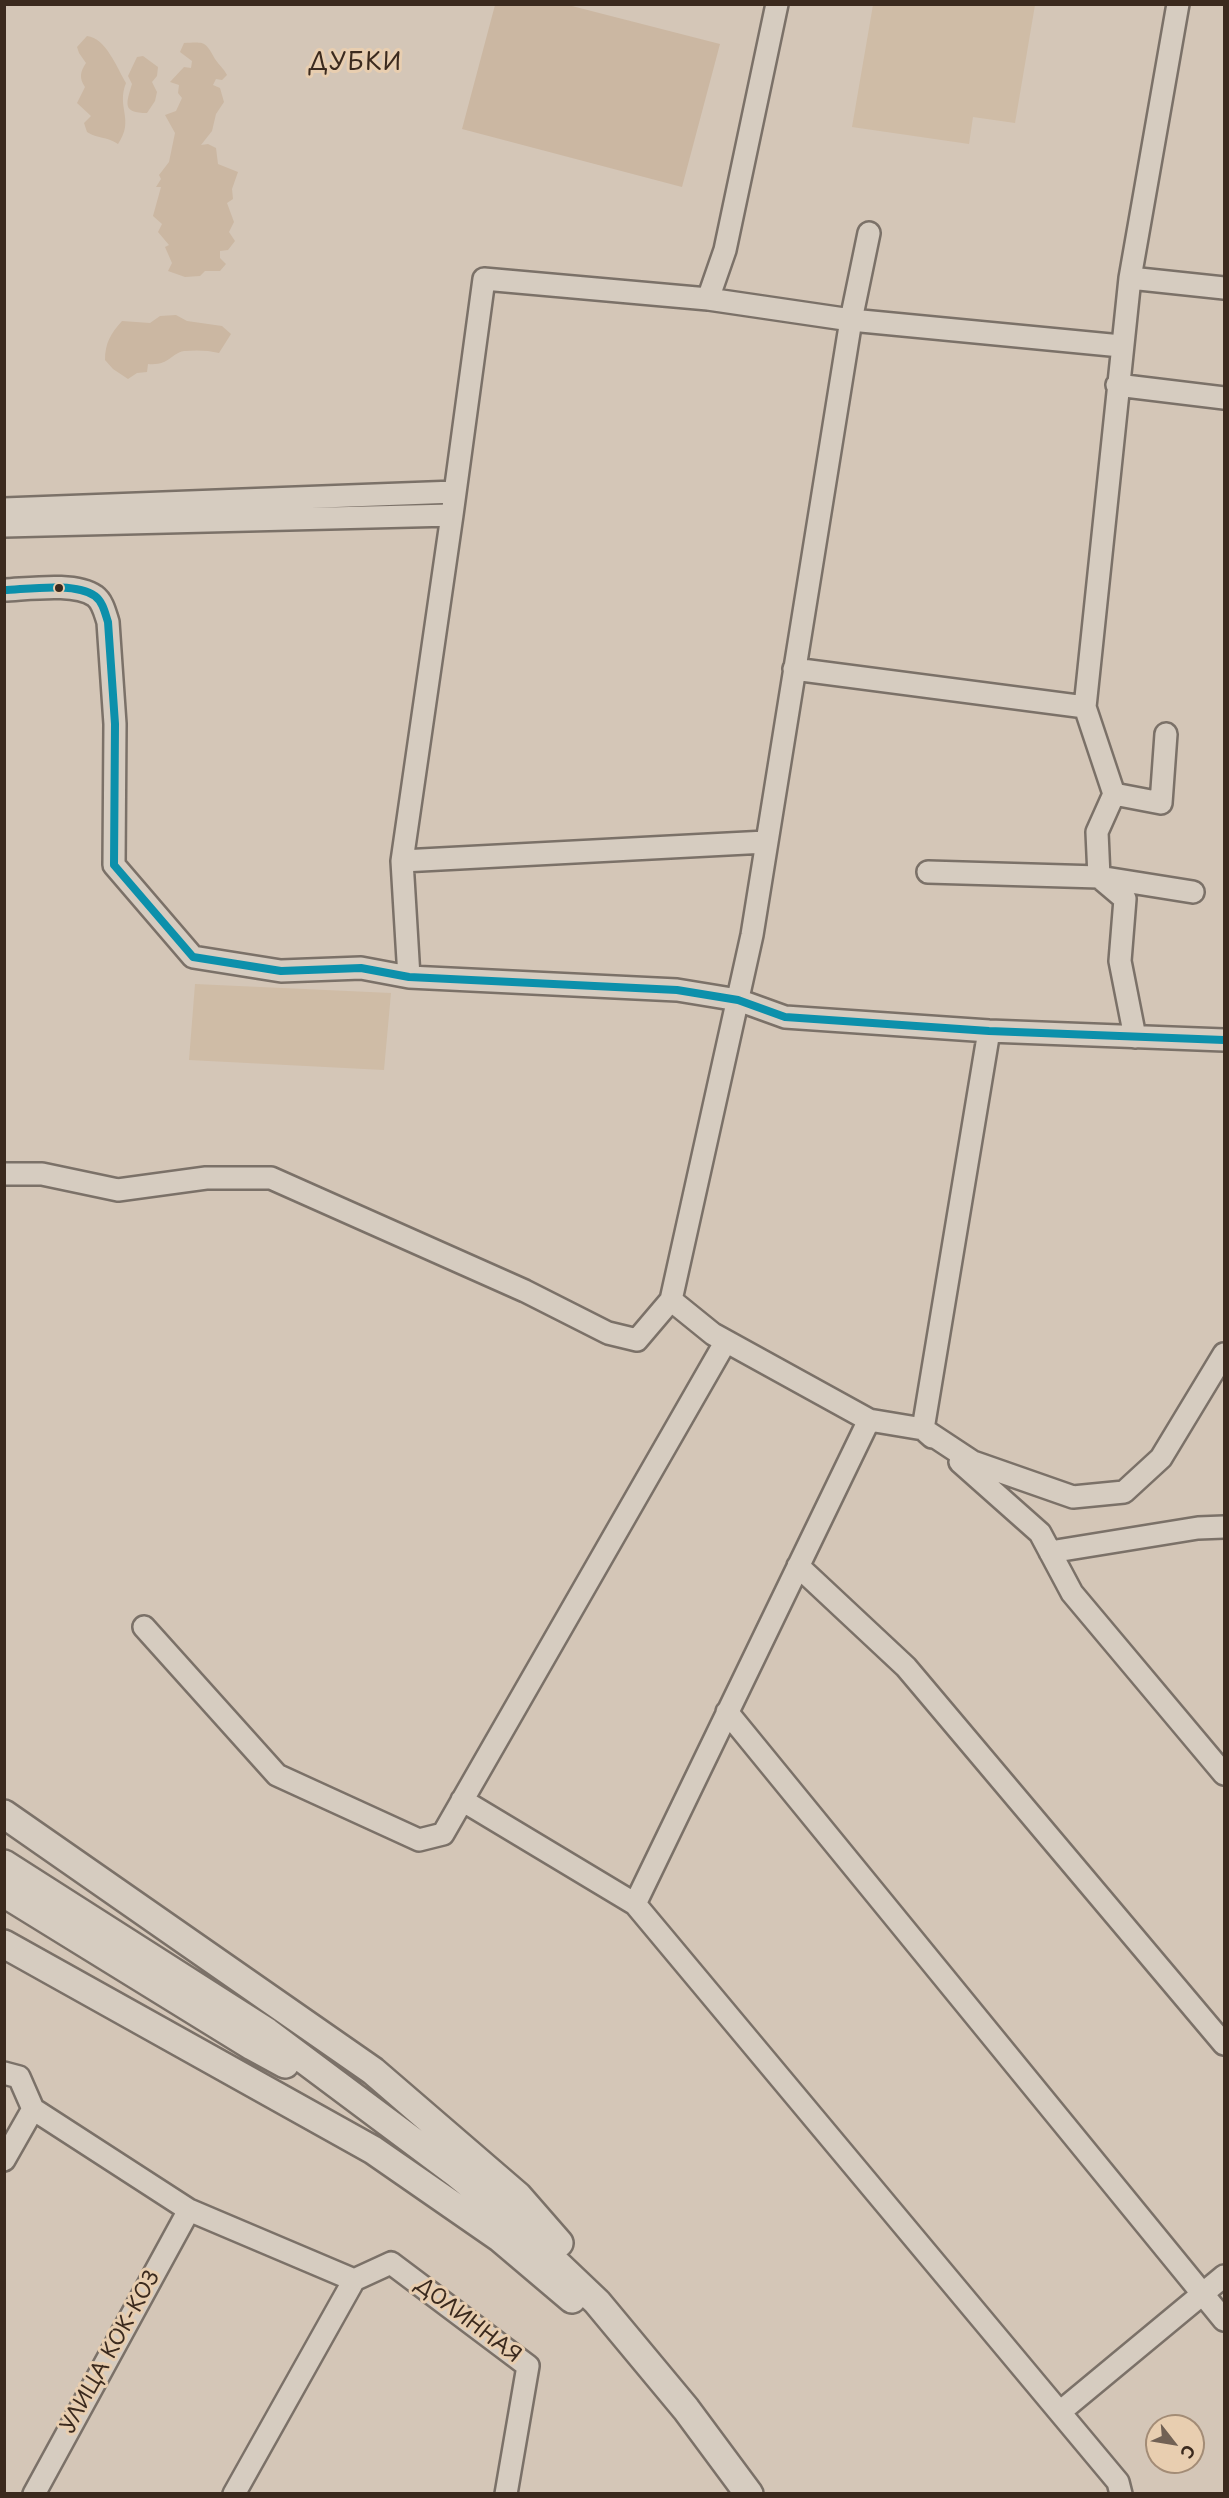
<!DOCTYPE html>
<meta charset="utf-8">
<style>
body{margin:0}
#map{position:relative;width:1229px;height:2498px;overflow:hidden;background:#d4c6b7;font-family:"Playpen Sans",sans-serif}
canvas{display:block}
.frame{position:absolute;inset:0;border:6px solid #3b2a1e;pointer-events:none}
.north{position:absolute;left:1145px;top:2414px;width:60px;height:60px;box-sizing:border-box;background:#e8ceb0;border:2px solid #a38c76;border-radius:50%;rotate:121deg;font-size:16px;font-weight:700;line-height:24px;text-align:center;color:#3b2a1e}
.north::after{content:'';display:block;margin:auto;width:21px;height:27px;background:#716154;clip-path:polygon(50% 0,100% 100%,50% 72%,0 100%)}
</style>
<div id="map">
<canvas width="1229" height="2498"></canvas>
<div class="frame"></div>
<div class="north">С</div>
</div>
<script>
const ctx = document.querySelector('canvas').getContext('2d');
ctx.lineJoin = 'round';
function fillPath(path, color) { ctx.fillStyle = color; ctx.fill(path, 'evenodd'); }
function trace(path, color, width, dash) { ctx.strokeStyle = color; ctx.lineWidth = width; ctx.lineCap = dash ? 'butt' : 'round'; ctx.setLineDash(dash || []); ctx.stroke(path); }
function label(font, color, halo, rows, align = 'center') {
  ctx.font = font + ' "Playpen Sans",sans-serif'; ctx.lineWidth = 6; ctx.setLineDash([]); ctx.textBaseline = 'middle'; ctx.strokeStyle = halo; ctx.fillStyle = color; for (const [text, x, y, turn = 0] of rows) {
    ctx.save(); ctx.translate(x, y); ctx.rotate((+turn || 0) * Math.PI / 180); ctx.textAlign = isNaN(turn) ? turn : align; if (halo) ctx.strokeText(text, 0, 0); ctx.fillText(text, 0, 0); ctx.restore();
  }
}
const built = new Path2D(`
 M873,5H1035L1015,123L973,117L969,144L852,127Z
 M195,984L391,993L384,1070L189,1060Z`);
const green = new Path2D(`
 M495,5H568L720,44L682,187L462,129Z
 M87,36C106,38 117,68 126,83C116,108 135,119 118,144C106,136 98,139 87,132L84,123L91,116L77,103L85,87C79,78 80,72 86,63L79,53L77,47Z
 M184,43C205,42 205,41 215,59C219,65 224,69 227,75L222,80L216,79L213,85L220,88L224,102L216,114L212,131L201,145L208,144L216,148L218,164L238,172L232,189L233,199L227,203L234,222L229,232L235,241L228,250L220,251V258L226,264L220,271H205L200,276L185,277L168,271L172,263L165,247L169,245L158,232L162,224L153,216L161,187H156L161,179L159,175L169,162L175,133L165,115L176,111L182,98L178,93L179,85L170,82L184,67L191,68L192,61L180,52Z
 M143,56L158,67L157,76L152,82L157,92L155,101L147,113C122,113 126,104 132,84L128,76L137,57Z
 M176,315L187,321L222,326L231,334L219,353C208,350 195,350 184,351C170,354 169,366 148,364L147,372L137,373L128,379L113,369L105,360C105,343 111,333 122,321L150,323L160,316Z`);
const minor = new Path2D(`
 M1130,278L1224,288
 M708,299L725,250L777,4
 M1117,385L1224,398
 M4,509L455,492
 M4,526L452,515
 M4,590C29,589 75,582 95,596C103,602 105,613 108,622L115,724L114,865L193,957L281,971L361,968L409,977L677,990L738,1000L785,1017L989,1031L1224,1040
 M794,669L1085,707L1130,278L1178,4
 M1085,707L1114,794L1097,832L1099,877L1125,899L1120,961L1135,1037
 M1114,794L1161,803L1166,734
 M402,861L766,842
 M928,872L1099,877L1193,892
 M409,977L402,861L452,515L484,279L708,299L851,320L1121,346
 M989,1031L923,1429L973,1462L1073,1497L1124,1492L1161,1458L1224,1354
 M4,1174H42L118,1190L206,1178H271L525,1291L608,1333L637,1340L671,1300L752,935L851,320L869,233
 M671,1300L713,1334L869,1420L923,1429L932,1437
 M869,1420L635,1904L1118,2482L1121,2494
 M960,1462L1040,1533L1072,1593L1224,1774
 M1050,1552L1198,1528L1224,1527
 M798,1566L906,1667L1224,2044
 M144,1627L277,1775L419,1840L443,1834L726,1341
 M727,1712L1224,2320
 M462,1800L635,1904
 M4,2073L19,2077L33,2109L189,2210L354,2280L391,2263L528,2366L506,2494
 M4,2160L33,2109
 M1060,2412L1224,2276
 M34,2494L189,2210
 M234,2494L354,2280`);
const major = new Path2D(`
 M4,1814L373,2071L518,2196L559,2243
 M4,1864L267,2032L457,2174L494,2204L597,2302L686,2409L749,2494
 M4,1893L252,2046L285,2064
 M4,1944L373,2150L500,2238L572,2299`);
const bus1 = new Path2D(`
 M4,590C29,589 75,582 95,596C103,602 105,613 108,622L115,724L114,865L193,957L281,971L361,968L409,977L677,990L738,1000L785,1017L989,1031L1224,1040`);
const markers = [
 [59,588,5,"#3b2a1e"]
];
const streetNames = [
 ["ДОЛИННАЯ",468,2321,37],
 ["УЛИЦА КОК-КОЗ",111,2352,-61]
];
const quarterNames = [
 ["ДУБКИ",356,63]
];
fillPath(built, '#cfbca6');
fillPath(green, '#cbb7a2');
trace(minor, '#7b7168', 26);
trace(major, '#7b7168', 32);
trace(minor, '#d6ccc0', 21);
trace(major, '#d6ccc0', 27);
trace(bus1, '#0c90ab', 8);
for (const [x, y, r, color] of markers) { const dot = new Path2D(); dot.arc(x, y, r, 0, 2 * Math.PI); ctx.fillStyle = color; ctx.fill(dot); trace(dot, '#e8ceb0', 2); }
label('21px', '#3b2a1e', '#e8ceb0', streetNames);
ctx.letterSpacing = '1.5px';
label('24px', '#3b2a1e', '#e8ceb0', quarterNames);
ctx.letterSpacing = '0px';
</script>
